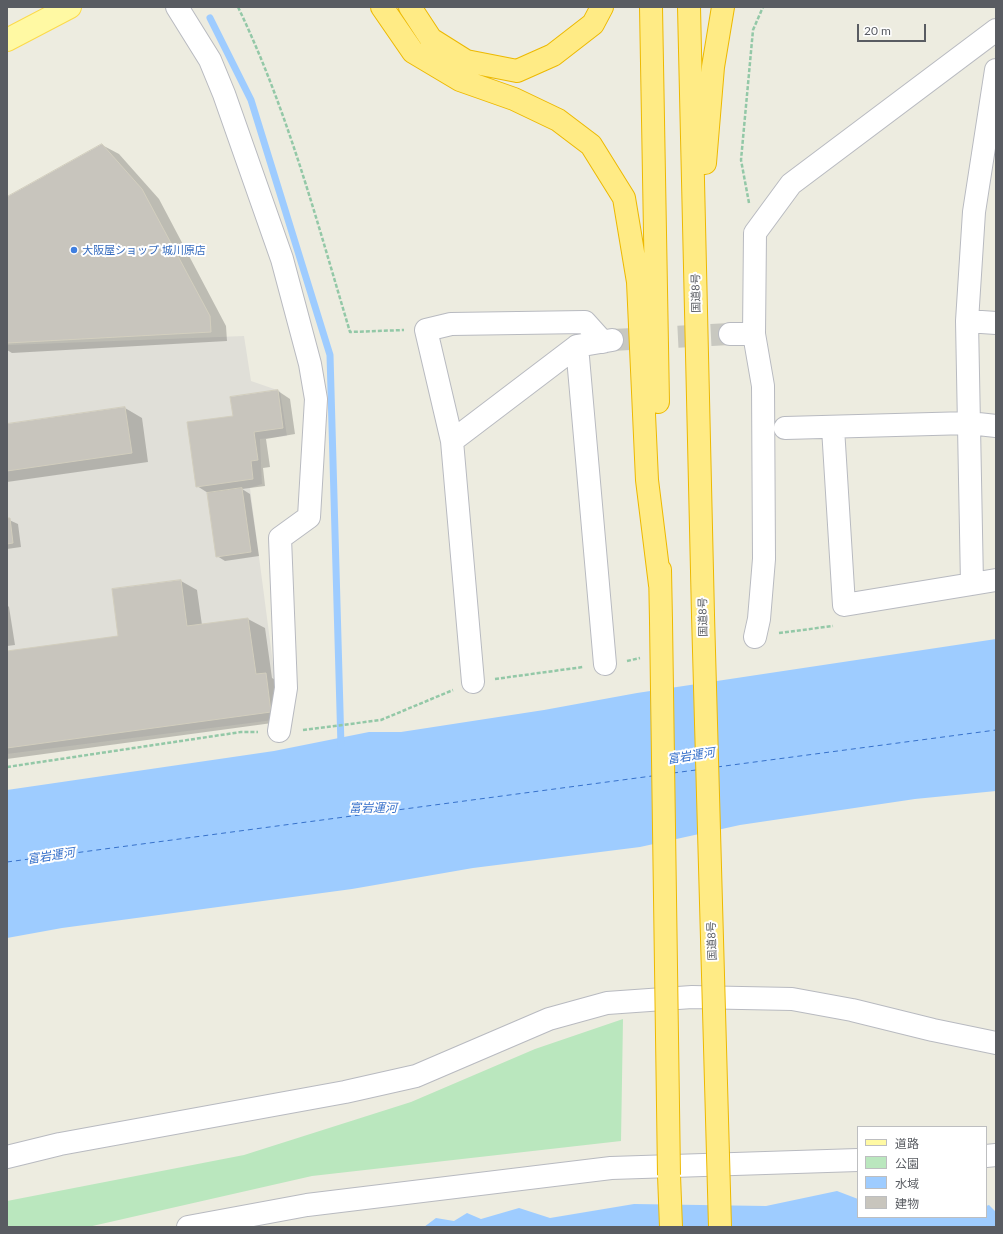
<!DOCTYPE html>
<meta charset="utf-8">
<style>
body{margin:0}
#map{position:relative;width:1003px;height:1234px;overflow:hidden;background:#edece0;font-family:Lato,"Noto Sans JP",sans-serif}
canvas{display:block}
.frame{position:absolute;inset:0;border:8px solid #595c62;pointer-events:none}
.legend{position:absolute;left:857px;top:1126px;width:130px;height:92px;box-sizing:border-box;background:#fff;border:1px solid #bdbec0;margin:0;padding:5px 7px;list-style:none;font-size:12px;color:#595c62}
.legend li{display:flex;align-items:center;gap:8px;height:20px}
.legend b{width:20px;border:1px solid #bdbec0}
.scale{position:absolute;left:857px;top:24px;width:69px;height:18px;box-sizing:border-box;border:2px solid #595c62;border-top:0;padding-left:5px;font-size:12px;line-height:14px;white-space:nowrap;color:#595c62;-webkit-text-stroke:3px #fff;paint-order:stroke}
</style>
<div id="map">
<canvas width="1003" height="1234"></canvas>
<div class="frame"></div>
<ul class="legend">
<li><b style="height:5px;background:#fff9a3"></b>道路</li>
<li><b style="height:11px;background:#bae7be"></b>公園</li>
<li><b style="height:11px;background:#9eccff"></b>水域</li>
<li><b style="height:11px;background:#c8c5bd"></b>建物</li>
</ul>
<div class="scale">20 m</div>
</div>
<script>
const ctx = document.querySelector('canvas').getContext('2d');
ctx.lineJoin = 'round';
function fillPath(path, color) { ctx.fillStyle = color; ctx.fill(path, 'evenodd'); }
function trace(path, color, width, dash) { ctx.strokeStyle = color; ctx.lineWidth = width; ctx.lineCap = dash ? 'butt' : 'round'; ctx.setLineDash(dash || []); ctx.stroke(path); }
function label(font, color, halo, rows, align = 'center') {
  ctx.font = font + ' Lato,"Noto Sans JP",sans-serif'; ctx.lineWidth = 4; ctx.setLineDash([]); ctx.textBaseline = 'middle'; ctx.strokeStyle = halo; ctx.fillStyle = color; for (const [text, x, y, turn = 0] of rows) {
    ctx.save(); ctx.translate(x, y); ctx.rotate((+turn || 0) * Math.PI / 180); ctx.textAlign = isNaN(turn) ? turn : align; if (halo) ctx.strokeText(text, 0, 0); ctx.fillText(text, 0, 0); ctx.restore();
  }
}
const industrial = new Path2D(`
 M244,336L251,381L280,391L287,436L260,439L262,484L250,488L275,679L274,720L7,754V345Z`);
const green = new Path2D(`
 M623,1019L621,1141L312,1176L88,1227H7V1201L244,1155L411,1102L535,1049Z`);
const water = new Path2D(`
 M996,639V791L915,799L740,825L640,847L473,868L352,889L62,928L7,938V790L274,751L369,732H401L544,710L637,693Z
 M837,1191L858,1199V1217H986V1206L989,1205L996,1212V1227H424L436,1218L454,1221L467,1213L481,1219L519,1208L550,1218L634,1204L766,1206Z`);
const shadow = new Path2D(`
 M102,145L119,154L159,199L226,326L227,341L12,353L7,350V198Z
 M278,391L290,399L295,434L266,439L270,467L263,468L265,486L242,489L250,494L259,556L225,561L217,556L208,493L197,486L234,417Z
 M125,408L142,418L148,462L7,482V425Z
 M7,519L18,524L21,547L7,549Z
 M181,581L197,590L202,625L248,619L265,628L272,678L282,684L287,721L7,759V652L119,636Z
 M7,605L9,607L15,645L7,646Z`);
const stream = new Path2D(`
 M210,18L251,100L330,355L341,746`);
const ferry = new Path2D(`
 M717,767L996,730
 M673,773L696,770
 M7,862L652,776`);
const building = new Path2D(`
 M102,144L142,189L210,316L211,332L7,343V197Z
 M278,390L283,428L254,432L258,460L251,461L253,479L196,487L187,422L233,416L230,397Z
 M125,407L132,453L7,471V424Z
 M242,488L251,552L216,557L207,493Z
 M7,518H10L13,543L7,544Z
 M181,580L187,626L248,618L256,674L266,673L271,712L7,748V651L118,636L112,589Z`);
const minorTunnel = new Path2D(`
 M612,340L730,334`);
const path = new Path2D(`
 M238,7C288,111 317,222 350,332L404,330
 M749,203L741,160L753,30L763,7
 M779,633L833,626
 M627,661L640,658
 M495,679L583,667
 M303,730L381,720L453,690
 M7,767L241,732H258`);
const minor = new Path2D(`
 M177,7L210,60L224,94L282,259L310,364L316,399L309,517L280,538L286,688L279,731
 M967,321L996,323
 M730,334H754
 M577,346L605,664
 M785,428L969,423L996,426
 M833,428L844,605L972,584L967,321L974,212L996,70
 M452,441L426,330L451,324L585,322L603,342
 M972,584L996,580
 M755,637L759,619L764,559L763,386L754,334L755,233L791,184L996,30
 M473,682L452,441L577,346L612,340
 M986,1156L996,1155
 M7,1157L60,1144L345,1092L416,1076L549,1019L607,1003L692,997L792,999L852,1010L933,1030L996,1043
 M188,1227L307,1205L611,1168L858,1160`);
const major = new Path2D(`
 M7,40L70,7`);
const highway = new Path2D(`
 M382,7L413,52L460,80L514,99L558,120L591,145L624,198L638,282L647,480L660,585
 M410,7L431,39L466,61L517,71L553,55L593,24L602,7
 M651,7L658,402
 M689,7L703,615
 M705,163L713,67L723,7
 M660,570L661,621
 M669,1175L671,1227`);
const highwayBridge = new Path2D(`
 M703,615L720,1227
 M661,621L669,1175`);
const markers = [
 [74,250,4,"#3f7fe0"]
];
const shopNames = [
 ["大阪屋ショップ 城川原店",82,250]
];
const streetNames = [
 ["国道8号",696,293,-91],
 ["国道8号",703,617,-91],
 ["国道8号",712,941,-92]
];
const waterNames = [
 ["富岩運河",691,756,-9],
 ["富岩運河",373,808],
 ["富岩運河",51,856,-9]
];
fillPath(industrial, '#e0dfd8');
fillPath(green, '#bae7be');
fillPath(water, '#9eccff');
fillPath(shadow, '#0003');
trace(stream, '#9eccff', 7);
trace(ferry, '#3872cb', 1, [5, 4]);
fillPath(building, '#c8c5bd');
trace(building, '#d2cebe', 1);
trace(minorTunnel, '#c8c8c0', 22, [22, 11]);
trace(minor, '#b8bac0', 24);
trace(major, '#fcda4b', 24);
trace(highway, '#edb900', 24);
trace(path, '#93c8a7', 2.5, [4, 2]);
trace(minor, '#fff', 22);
trace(major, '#fff9a3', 22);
trace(highway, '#ffeb85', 22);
trace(highwayBridge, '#edb900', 24, []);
trace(highwayBridge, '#ffeb85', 22);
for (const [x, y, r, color] of markers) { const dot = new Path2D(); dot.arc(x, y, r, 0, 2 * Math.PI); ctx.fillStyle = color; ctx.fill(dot); trace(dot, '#fff', 1.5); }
label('11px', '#366cbe', '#fff', shopNames, 'left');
label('11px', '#595c62', '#fff', streetNames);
label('italic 12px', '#3872cb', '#fff', waterNames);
</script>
